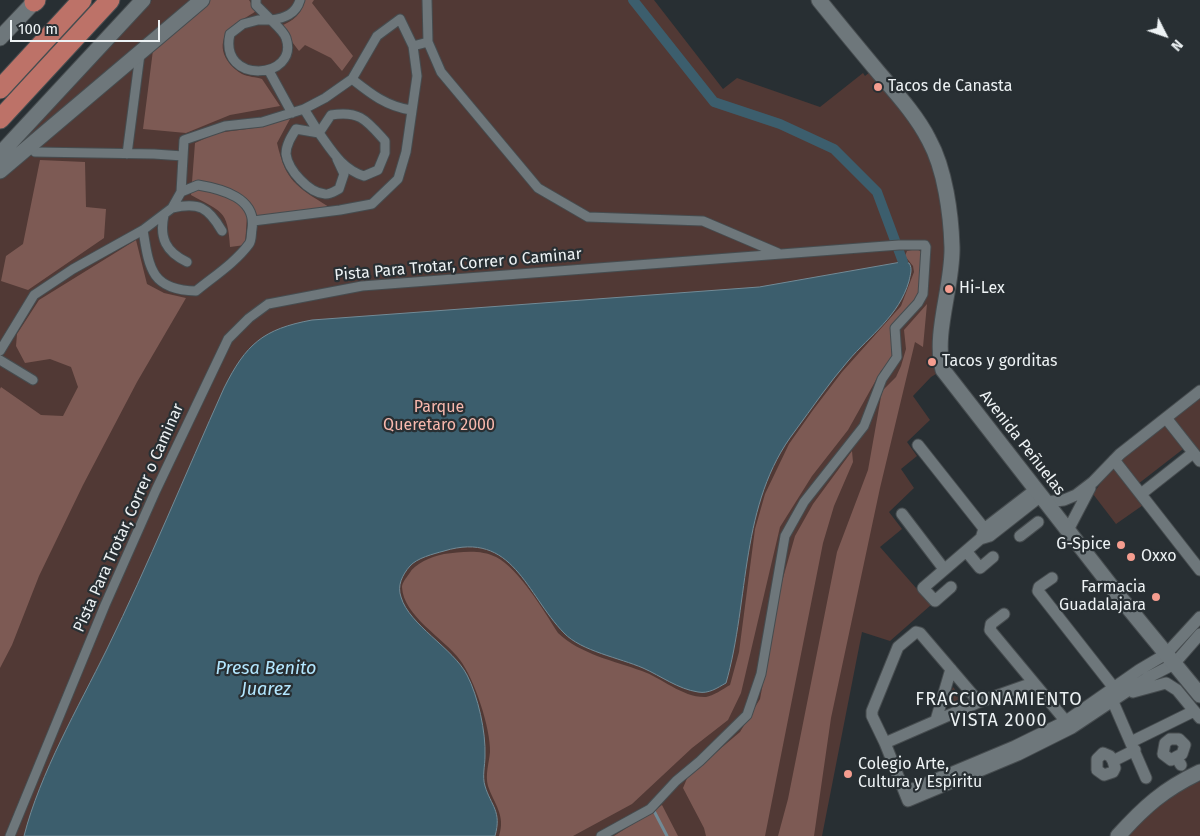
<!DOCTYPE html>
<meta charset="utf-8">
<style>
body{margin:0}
#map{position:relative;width:1200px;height:836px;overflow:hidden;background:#282f33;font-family:"Fira Sans",sans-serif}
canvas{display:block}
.north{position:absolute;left:1140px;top:10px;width:50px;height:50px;-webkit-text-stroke:4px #282f33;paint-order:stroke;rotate:131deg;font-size:14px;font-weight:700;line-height:20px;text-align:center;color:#edf2f4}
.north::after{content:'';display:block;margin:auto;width:18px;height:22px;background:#edf2f4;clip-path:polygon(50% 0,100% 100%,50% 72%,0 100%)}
.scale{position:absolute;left:10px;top:20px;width:150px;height:22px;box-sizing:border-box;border:2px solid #edf2f4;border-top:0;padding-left:6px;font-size:15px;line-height:18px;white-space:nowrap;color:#edf2f4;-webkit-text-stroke:4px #282f33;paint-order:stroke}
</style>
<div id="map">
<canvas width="1200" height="836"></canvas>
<div class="north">N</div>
<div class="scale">100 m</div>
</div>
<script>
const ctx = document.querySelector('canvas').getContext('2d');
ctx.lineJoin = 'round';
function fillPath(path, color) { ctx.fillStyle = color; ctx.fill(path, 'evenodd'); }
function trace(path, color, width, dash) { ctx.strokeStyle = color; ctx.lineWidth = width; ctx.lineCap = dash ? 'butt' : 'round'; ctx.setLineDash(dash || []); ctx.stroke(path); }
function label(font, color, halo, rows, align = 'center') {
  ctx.font = font + ' "Fira Sans",sans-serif'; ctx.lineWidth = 4.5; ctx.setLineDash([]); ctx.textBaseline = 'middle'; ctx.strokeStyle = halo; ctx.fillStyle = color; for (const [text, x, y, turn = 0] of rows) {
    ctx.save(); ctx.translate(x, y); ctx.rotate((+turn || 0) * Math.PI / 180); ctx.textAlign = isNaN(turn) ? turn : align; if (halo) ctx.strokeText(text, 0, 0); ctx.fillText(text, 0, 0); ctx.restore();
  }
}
const green = new Path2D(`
 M152,0H654L723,89L737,78L820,107L863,73L865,76L875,68L903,99L944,181L952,246L943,370L931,377L913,396L930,420L907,442L917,456L901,469L914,488L889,512L902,529L880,547L931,605L890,641L862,632L822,836H0V164Z
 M1200,391V459L1166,418Z
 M1165,421L1187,446L1138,484L1120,458Z
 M1114,464L1146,503L1116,524L1093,494Z
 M953,687L963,699L945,707Z
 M1200,781V836H1127C1148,813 1171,794 1200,781Z`);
const forest = new Path2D(`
 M210,0H249L256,11C248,17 236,22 230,29C215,45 225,64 242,74C248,77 256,77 262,79L280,106L230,115L186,133L143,129L153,50Z
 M305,0H314L312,3L353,56L342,71L331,58L305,45L299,51L280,26C293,22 302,13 305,0Z
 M291,117L277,143C286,182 296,186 329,207L247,217L245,245L230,247C228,209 221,212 191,195L195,143L217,133L254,128Z
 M40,160L85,162L86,207L106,209L104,238L28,290L1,281L6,256L23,244Z
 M136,240L147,284L164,293L186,298L137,382L83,485L39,576L12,645L0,668V389L1,387L41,415L63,416L78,387L71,367L50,359L25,363L16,346L17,334L39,300Z
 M917,249L923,253L918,297L891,331L892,359L881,371L848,430L812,476L780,527L741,693L728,720L692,748L632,804L573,836H499C506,815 494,804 488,786C485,775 489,763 490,752C491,729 474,678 460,660C444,638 403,616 402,587C402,583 406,578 409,574C415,563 431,557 444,554C461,552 480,549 496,557C519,569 544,611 558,633C580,654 614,661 642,671C662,678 683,698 706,697C713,696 723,689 730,685L739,652L755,529L765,494L789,444L813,410L842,372L901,306L914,272L913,266L905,256L907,251Z
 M927,304L923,347L915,342L880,488L831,718L814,836H778L788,799L837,552L868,470L882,391L896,377L901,366L906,349L904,330Z
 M852,451L853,462L834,506L823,543L765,836H706L704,828L683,788L688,776L740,732L760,699L781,585L795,536L813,504Z
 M662,805L678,836H614Z`);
const water = new Path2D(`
 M902,262L909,263C913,269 910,275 909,281C899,316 870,335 848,361C829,383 812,408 795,431C739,504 750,599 726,683C717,688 709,694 698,692C678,689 661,676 643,668C620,658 581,651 564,633C526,594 513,530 444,551C433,554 417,558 410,566C402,575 397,586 401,597C409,625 453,648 467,675C478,696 486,732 485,756C485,766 482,776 485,786C491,806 502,811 495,836H24C40,773 78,708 107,649C149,563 185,475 224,388C246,344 263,329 312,320L759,287Z`);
const stream = new Path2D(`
 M653,809L667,836`);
const canal = new Path2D(`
 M633,0L714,102L780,124L834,149L877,192L903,262`);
const pedestrian = new Path2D(`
 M256,0V5L271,20C285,18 296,14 300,0
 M427,0L428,42L441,72L538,188L588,217L703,221L778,253
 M258,20H271C276,25 284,32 286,38C300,80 218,85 230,34L243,24Z
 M269,71L292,113
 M352,79C371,94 386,106 411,110
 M304,109L319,133L331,115C360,110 367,121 385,141V153L378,170L364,176C342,169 332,151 319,133L296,129C291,137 286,145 286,154C288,170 309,193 325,194C329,195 335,191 339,189L344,174L337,159
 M35,152L154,154L183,156
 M127,154L140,54
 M198,185C222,189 257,198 252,229C251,234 252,240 249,244C236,262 213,277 196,291C151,290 149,268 143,230L172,208L181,192Z
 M181,192L184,140L225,126L262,122L304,109L325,98L352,79L377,36L400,19L413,46L428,42
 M172,208C199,202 208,207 222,231
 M164,215C159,238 166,252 187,262
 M253,221L340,210L372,204L398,179L406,152L417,76L413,46
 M0,351L34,295L73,269L143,230
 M0,360L33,380
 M10,836L105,605L156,490L228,339L249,318L268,304L362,286L899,245H925L926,247L923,294L918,303L895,328L897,357L882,379L864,426L804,502L785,536L761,674L747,715L700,761L676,781L650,809L601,836`);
const minor = new Path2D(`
 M1166,418L1200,461
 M918,445L990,536
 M1114,460L1200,570
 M1141,494L1193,453
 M1046,502L1064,500L1076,495L1093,482L1120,454L1200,391
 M902,514L944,569
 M1068,530L1090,488
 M982,535L984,529L1036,489
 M1020,536L1038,522
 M966,551L980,568L993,557
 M1052,578L1039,587L1038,591L1118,693
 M951,587L935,601L923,588L980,539L990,536L1041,496
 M1004,614L991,624L990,630L1069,725
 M1133,692L1166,683L1177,690L1200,718
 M1110,695L1146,778
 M979,702L920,633L916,632L898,647L872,711V716L885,743L908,801L1018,755L1072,728L1147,678L1174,664L1200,634
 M936,720L951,669
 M1131,742L1194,711
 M885,743L979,702L1033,683
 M1176,757L1171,760L1163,754L1165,743L1170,739H1179L1185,745L1182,754L1176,757L1181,765
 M1113,761L1115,768L1113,772L1104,775L1097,770V759L1103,753L1110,756L1113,761L1135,750
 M905,792L1015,746L1066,721L1139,670L1166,654L1200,617`);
const tertiary = new Path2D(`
 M819,0C839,25 859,49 879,73C897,94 917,116 929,140C945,169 951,214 952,247C953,286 933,334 943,370L1122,600L1200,695
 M0,38L36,0
 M0,154L143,0
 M0,171L202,0
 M1118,836C1144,807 1164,789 1200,772`);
const primary = new Path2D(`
 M34,2L36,0
 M0,89L82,0
 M0,119L110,0`);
const markers = [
 [878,87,5,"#f59d8f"],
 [949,289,5,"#f59d8f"],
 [932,362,5,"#f59d8f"],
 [1121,545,5,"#f59d8f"],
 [1131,557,5,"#f59d8f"],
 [1156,597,5,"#f59d8f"],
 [848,774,5,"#f59d8f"]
];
const poiNames = [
 ["Tacos de Canasta",888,87],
 ["Hi-Lex",959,289],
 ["Tacos y gorditas",942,362],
 ["G-Spice",1111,545,"right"],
 ["Oxxo",1141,557],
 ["Farmacia",1146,588,"right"],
 ["Guadalajara",1146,606,"right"],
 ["Colegio Arte,",858,765],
 ["Cultura y Espíritu",858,783]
];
const streetNames = [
 ["Pista Para Trotar, Correr o Caminar",458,265,-5],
 ["Avenida Peñuelas",1022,443,52],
 ["Pista Para Trotar, Correr o Caminar",129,518,-66]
];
const parkNames = [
 ["Parque",439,408],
 ["Queretaro 2000",439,426]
];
const waterNames = [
 ["Presa Benito",266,669],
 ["Juarez",266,690]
];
const neighbourhoodNames = [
 ["FRACCIONAMIENTO",999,700],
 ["VISTA 2000",999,721]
];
fillPath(green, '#513935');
fillPath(forest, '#7d5a54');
fillPath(water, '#3c5e6d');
trace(water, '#718a96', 1);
trace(stream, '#718a96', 3);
trace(canal, '#3c5e6d', 10);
trace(pedestrian, '#464c4f', 11);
trace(minor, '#464c4f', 13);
trace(tertiary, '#464c4f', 17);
trace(primary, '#464c4f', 21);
trace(pedestrian, '#6e777b', 9);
trace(minor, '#6e777b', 11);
trace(tertiary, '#6e777b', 15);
trace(primary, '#bd7268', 19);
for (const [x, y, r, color] of markers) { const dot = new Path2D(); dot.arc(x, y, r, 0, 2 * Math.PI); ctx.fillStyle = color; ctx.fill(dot); trace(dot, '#282f33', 2); }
label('16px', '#edf2f4', '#282f33', poiNames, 'left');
label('16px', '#edf2f4', '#282f33', streetNames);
label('16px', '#f8b8ad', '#282f33', parkNames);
label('italic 18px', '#b4e7ff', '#282f33', waterNames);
ctx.letterSpacing = '1px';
label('18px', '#edf2f4', '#282f33', neighbourhoodNames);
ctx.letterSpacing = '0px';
</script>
